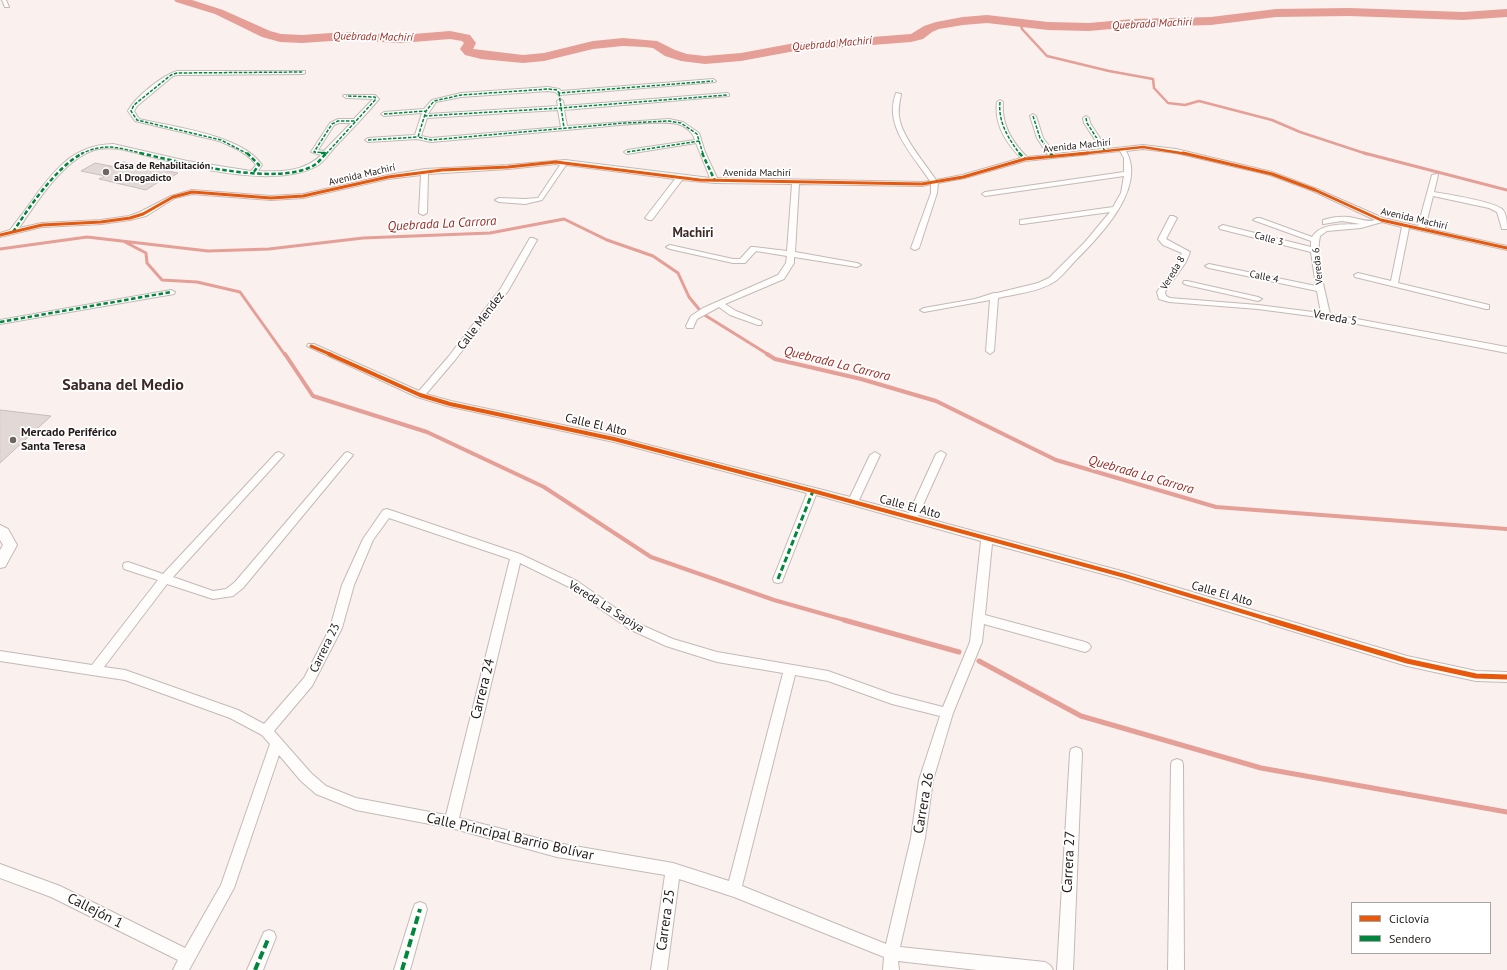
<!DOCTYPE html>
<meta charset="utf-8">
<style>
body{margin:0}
#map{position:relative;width:1507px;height:970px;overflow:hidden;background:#faf0ee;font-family:"PT Sans",sans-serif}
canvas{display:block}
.legend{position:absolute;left:1351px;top:902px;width:140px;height:52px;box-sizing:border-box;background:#fff;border:1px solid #a7a3a3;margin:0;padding:5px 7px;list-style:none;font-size:12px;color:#221918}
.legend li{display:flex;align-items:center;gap:8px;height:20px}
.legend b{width:20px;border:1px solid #a7a3a3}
</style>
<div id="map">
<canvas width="1507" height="970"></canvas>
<ul class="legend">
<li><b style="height:5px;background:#e8590c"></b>Ciclovía</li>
<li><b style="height:5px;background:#00873e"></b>Sendero</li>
</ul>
</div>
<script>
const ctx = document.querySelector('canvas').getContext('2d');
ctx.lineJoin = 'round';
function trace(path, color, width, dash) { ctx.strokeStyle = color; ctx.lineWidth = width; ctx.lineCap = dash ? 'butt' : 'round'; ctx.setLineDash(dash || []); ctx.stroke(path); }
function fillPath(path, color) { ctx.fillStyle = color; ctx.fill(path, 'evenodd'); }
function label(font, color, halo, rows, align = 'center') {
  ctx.font = font + ' "PT Sans",sans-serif'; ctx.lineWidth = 3.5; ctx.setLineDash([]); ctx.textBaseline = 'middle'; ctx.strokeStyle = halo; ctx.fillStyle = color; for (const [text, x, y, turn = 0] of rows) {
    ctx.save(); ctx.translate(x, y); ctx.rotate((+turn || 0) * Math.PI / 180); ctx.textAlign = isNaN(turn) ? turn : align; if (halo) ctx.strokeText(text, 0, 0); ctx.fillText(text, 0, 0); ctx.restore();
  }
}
const streamFar3 = new Path2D(`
 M1463,14H1507
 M1021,25L1022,29L1047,56L1109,71L1153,79L1154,88L1168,103L1185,105L1199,101L1272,120L1300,132L1367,154`);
const streamFar2 = new Path2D(`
 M1364,153L1507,190
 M125,242L146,253L147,263L162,280L197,282L240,292L285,355
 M0,249L87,237L208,251L269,249L363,238L490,233L564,219L607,240L653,256L678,273L689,297L703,314L769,355`);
const streamFar1 = new Path2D(`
 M285,354L313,396L427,432L544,487L651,557L774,600L848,621
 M767,354L775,359L861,379L936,401L1056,460L1216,507L1507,529`);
const stream = new Path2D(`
 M844,620L959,652
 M979,661L1081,716L1261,768L1507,812`);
const river = new Path2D(`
 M174,0H192L223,10L270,31L281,34L302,35L346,32L401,35L450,31L470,35L476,43L473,49L523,55L544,53L593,41L623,38L657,41L675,50L687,54L705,56L741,53L795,43L911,34L924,26L936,22L963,17L987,15L1048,22L1089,23L1133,19L1211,17L1276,9L1349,8L1463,12L1507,9V17L1463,20L1349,16L1276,17L1211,25L1133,27L1089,31L1048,30L987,23L963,25L939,29L932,32L923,39L911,42L795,51L741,61L705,64L681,61L665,56L653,48L644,47L623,46L593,49L544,61L523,63L481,59L465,55L460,49L464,43L462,41L450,39L401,43L346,40L302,43L280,42L262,37L215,14L176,2Z`);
const building = new Path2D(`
 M124,162L178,173L164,182L160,181L146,190L99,179L105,176L81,171L95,163L115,167Z
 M0,410L51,416L0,463Z`);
const minor = new Path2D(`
 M2,0H6L9,7H5Z
 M177,71H305V73L303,74L178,75L173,76L137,106L134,111L139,119C174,127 242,135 262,165L258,171C280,172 305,172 321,155L311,152L330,123L338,119H354L373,99L346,98L343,96L344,95H375L379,99C365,116 349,132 334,148C329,154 324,162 317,166C277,188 199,169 156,158C137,154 114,144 94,150C63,160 37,202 19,228L42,223L101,220L129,216L140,212L171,196L192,190L271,196L303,194L388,175L425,169L508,165L565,160L710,178L696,143L627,154L624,152L627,150L695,140C693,132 685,126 678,124C660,120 619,125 599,127C543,132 487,137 431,142L417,139L368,142L365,140L368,138L415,135L422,113L384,116L381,114L384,112L424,109L432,100L461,93L548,87L559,89L561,91L713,79L716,81L715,82L559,95L555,92L548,91L461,97L436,102L428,114L558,106L557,101L560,99L563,101L564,106L727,93L729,94V96L564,110L567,126L669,119L683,122L699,133L705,152L717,178L922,182L930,181C913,155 883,126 896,93L901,94C900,101 898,108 899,116C901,136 924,162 936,180L962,175L1021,158C1006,143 994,124 997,102L1000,100L1003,102C1001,124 1012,142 1027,157L1048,155L1037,138L1030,116L1033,114L1036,116L1043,138L1055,154L1101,149L1084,123L1083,118L1086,116L1089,118L1090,123L1107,149L1143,145L1176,149L1272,172L1317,189L1383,218L1418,226L1432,175L1437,174L1438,175L1434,192C1446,194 1497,202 1503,210C1507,215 1507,223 1507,229H1502L1497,212L1489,208L1433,196L1425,228L1507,246V250L1409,228L1398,283L1489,305V309H1486L1355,277L1354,275L1358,273L1391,281L1402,227L1382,222L1361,228L1327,231L1320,236C1315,258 1325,290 1330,314L1507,347V353L1326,318L1258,309L1169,302L1159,299L1157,292L1178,262L1182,253L1163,245L1158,239L1170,216H1173L1177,218L1166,239L1190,252L1186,262L1165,292L1166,296L1170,298L1258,305L1321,313L1317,291L1209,268L1205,266L1209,264L1316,286L1311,252L1220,229L1219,227L1223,225L1311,247V241L1253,220L1257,218H1260L1312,237C1321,222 1346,225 1360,224L1342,221L1323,224V220C1332,217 1340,216 1349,217C1358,218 1367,223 1375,220L1313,191L1270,175L1176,153L1143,149L1126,151C1147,188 1100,236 1076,260C1069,267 1062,277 1054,282C1038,292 1015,294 998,298L994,351L990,354L986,351L990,300L924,312L920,310L924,308L975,299L994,293H997L1038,283L1049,278L1085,242L1110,212L1023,224H1020V220L1113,207L1121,193L1124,176L985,196L982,194L985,192L1124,172V158L1120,151L1025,161L965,178L938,183L937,193L919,248L915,250L911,248L931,193V184L922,186L799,184L795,252L857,263L861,265L857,267L794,257V263L784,279L725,304L736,311L761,321L762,323L761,325H758L730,315L719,307L697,319L693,328H687L686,326L691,316L703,308L778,275L786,263L787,256L756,251L745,263H733L670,249L666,247L670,245L733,259H740L751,247H754L787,251L792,184L715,183L682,180L652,220H649L645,218L675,179L566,165L542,200L525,204L499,202L495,200L499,198L525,199L538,198L560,165L556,164L508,169L428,174L427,213L423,215L419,213L421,175L388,179L303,198L271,200L192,194L175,198L146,216L130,220L101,224L42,227L0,237V233L10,230C19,218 28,207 36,195C57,167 75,145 113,144L187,161L251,171L256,165C247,152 232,147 219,141L135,121L128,111C134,98 163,75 177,71ZM558,110L561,127L431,138L421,136L427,118ZM339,123H351L324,151L318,150L334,125Z
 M530,238H533L537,240L508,291L455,360L426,394L451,401L614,436L850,497L870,455L875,452L880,455L859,500L909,513L936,454L941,451L946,454L918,516L1125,572L1407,656L1476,671L1507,672V682L1476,681L1407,666L1125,580L992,544L985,615L1085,642L1089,644L1091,647L1089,650L1085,652L984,624L982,642L953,713L933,780L925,838L900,947L1045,962L1050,965L1053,970H977L898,961L899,970H883L884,957L734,897L679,879L667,970H651L665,875L557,857L451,828L356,810L316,794L301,781L279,755L234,888L189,970H173L178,960L51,897L0,878V864L60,886L185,948L221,885L270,744L262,735L230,718L125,680L0,661V651L92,665L158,580L124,569L123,566L124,563L128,562L163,574L276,453L279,452L284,455L282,457L173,577L213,591L226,589L235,582L345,453L348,452L353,455L243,588L233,596L213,599L167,584L104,667L125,670L238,710L264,724L304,678L330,628L342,585L363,539L383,510L387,509L520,554L577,581L637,623L673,639L717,652L828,671L892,694L943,707L970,642L981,541L816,495L783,579L782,582L778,583L774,582L773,579L807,493L614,442L447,406L417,397L307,346L308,344H314L419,391L449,356L501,288ZM389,518L510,559L446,815L356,798L326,786L311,773L274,731L312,686L342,628L354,585L373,540ZM520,563L569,587L629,629L666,646L717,662L783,673L729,881L673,863L557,843L459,818ZM795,675L828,681L892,704L940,716L919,780L911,838L886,944L742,886Z
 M1184,281H1187L1258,297L1262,299L1258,301L1187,285L1183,283Z
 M171,290L175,292L174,294L0,324V320Z
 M1076,747L1081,749L1082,753L1073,970H1057L1070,753L1071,749Z
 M1177,759L1182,761L1183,765L1184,970H1168L1171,765L1172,761Z
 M420,902L425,904L427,909L410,970H394L413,909L415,904Z
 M269,930L274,932L276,937L263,970H247L264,932Z`);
const tertiary = new Path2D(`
 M0,525L8,529L17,545L5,567L0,568V550L3,545L0,540Z`);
const quietFar3 = new Path2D(`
 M559,93L564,128
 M1000,102C998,122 1008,138 1020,154
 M384,114L426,111
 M424,116L561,108L727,95
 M1033,116L1040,138L1051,154
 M1086,118L1087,123L1105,151
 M368,140L418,137
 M627,152L699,141
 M326,153L314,152L332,124L338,121H356
 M81,154C105,142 120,148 144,154
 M248,154L221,140L137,120L131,111L134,105L171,75L177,73L303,72
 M326,154L376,99L375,97L346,96
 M703,154L697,134L681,123L669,121L625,123L431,140L418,137L426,111L434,101L461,95L548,89L557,90L559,93L713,81`);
const quietFar2 = new Path2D(`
 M140,153C180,162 281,188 316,164C320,161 323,156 327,153
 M247,153L259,165L253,173
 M321,153H326
 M702,153L715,181
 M1019,153L1025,159
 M1050,153L1053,156
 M13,232C30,206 56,167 83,153
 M0,322L171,292`);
const quietFar1 = new Path2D(`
 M778,579L813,491`);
const quiet = new Path2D(`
 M255,970L269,937
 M402,970L420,909`);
const cyclewayFar3 = new Path2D(`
 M1078,154L1143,147L1187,154`);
const cyclewayFar2 = new Path2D(`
 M1183,153L1272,174L1315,190L1381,220L1507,248
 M0,235L42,225L101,222L130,218L143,214L173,197L192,192L271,198L303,196L388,177L442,170L508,167L556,162L700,180L922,184L963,177L1025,159L1088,153
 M311,346L332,355`);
const cyclewayFar1 = new Path2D(`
 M329,354L420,395L450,404L614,439L813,491L1125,576L1274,621`);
const cycleway = new Path2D(`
 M1270,620L1407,661L1476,676L1507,677`);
const markers = [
 [106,172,4,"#6e6463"],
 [13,440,4,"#6e6463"]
];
const farStreetnames = [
 ["Avenida Machirí",1077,146,-6],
 ["Avenida Machirí",757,173],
 ["Avenida Machirí",362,175,-13],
 ["Avenida Machirí",1414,219,13],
 ["Calle 3",1269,239,15],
 ["Vereda 6",1318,266,-96],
 ["Vereda 8",1173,273,-59],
 ["Calle 4",1264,277,12]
];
const farPoinames = [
 ["Casa de Rehabilitación",114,166],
 ["al Drogadicto",114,178]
];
const farWaternames = [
 ["Quebrada Machirí",1152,24,-3],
 ["Quebrada Machirí",373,37,1],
 ["Quebrada Machirí",832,44,-5]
];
const streetNames = [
 ["Vereda 5",1335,318,10],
 ["Calle Mendez",481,321,-53],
 ["Calle El Alto",596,425,13],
 ["Calle El Alto",910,507,15],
 ["Calle El Alto",1222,594,16],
 ["Vereda La Sapiya",606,607,32],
 ["Carrera 23",325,648,-64]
];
const poiNames = [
 ["Mercado Periférico",21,433],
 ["Santa Teresa",21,447]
];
const waterNames = [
 ["Quebrada La Carrora",442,224,-3],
 ["Quebrada La Carrora",837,364,14],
 ["Quebrada La Carrora",1141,475,16]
];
const farDistrictnames = [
 ["Machiri",693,233]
];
const nearStreetnames = [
 ["Carrera 24",483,689,-76],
 ["Carrera 26",924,803,-80],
 ["Calle Principal Barrio Bolívar",510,837,13],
 ["Carrera 27",1069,862,-87],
 ["Callejón 1",95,911,27],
 ["Carrera 25",666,920,-82]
];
const districtNames = [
 ["Sabana del Medio",123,385]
];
trace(streamFar3, '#e59f96', 2.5);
trace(streamFar2, '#e59f96', 3);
trace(streamFar1, '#e59f96', 4);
trace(stream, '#e59f96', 5);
fillPath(river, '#e59f96');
fillPath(building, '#e2d8d6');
trace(building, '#c7bebc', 1);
trace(minor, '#c3bab8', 2);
trace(tertiary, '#c3bab8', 2);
fillPath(minor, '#fefdfc');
fillPath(tertiary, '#fefdfc');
trace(quietFar3, '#00873e', 1.5, [3.5, 1.5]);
trace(quietFar2, '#00873e', 2.5, [4.5, 2.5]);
trace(quietFar1, '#00873e', 3, [6, 3]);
trace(quiet, '#00873e', 4, [8, 4]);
trace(cyclewayFar3, '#e8590c', 2.5);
trace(cyclewayFar2, '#e8590c', 3);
trace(cyclewayFar1, '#e8590c', 4);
trace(cycleway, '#e8590c', 5);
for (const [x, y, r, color] of markers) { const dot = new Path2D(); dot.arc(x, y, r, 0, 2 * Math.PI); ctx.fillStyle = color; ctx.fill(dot); trace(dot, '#fff', 1.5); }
label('10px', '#221918', '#fff', farStreetnames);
label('bold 10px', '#221918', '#fff', farPoinames, 'left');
label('italic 11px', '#9b2820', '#fff', farWaternames);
label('12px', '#221918', '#fff', streetNames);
label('bold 12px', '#221918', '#fff', poiNames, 'left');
label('italic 13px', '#9b2820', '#fff', waterNames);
label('bold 13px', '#3d2926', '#fff', farDistrictnames);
label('14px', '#221918', '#fff', nearStreetnames);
label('bold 16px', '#3d2926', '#fff', districtNames);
</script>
